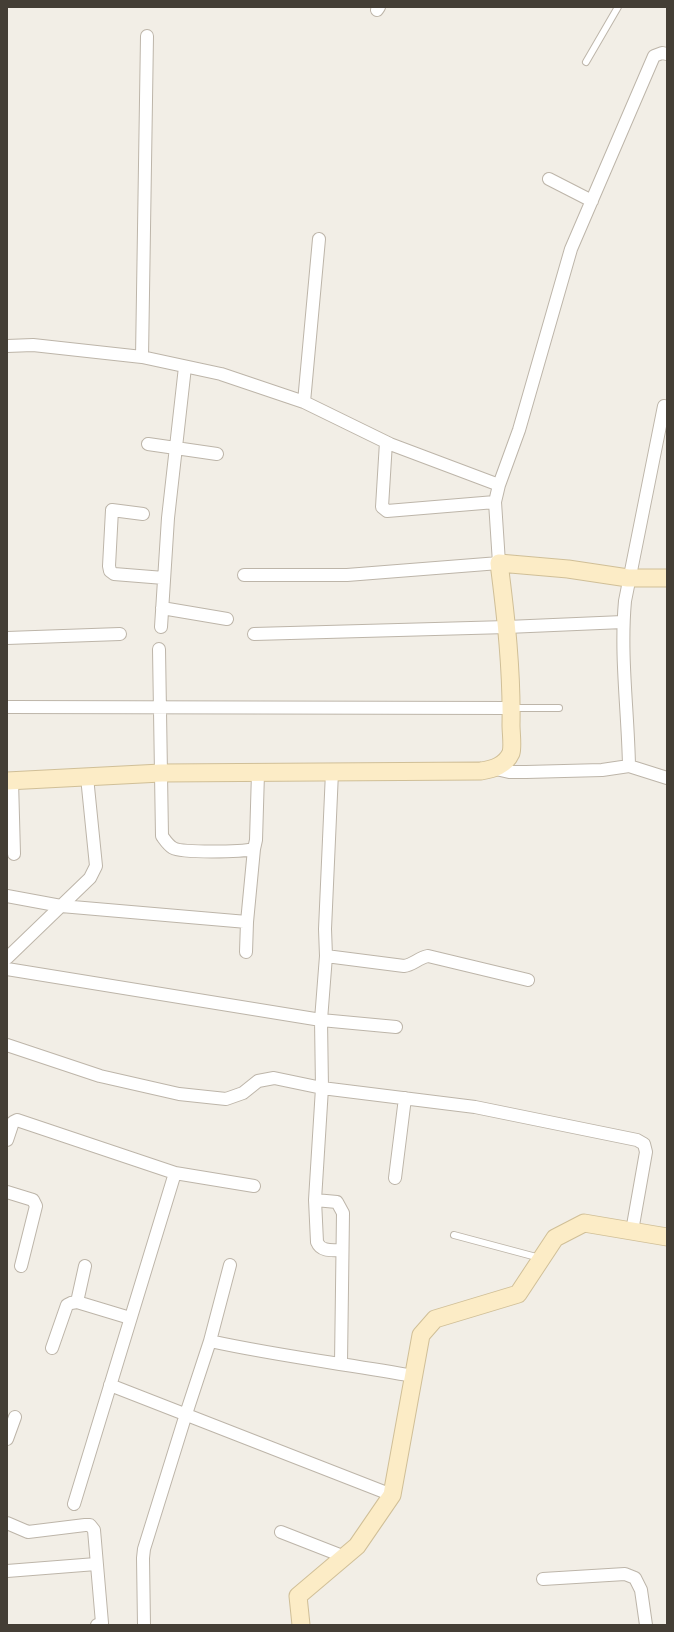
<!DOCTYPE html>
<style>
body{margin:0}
#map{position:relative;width:674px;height:1632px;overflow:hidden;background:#f2eee6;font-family:"Asap Condensed",sans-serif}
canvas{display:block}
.frame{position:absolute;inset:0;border:8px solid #443e35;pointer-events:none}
</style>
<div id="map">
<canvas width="674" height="1632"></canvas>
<div class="frame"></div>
</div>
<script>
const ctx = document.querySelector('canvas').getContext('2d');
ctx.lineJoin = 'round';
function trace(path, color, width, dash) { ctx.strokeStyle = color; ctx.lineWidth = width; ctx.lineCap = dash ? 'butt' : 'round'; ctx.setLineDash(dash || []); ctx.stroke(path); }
const lane = new Path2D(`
 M586,62L618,7
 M513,708H559
 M454,1235L540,1258`);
const street = new Path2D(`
 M377,10L379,7
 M549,179L592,201
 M7,346L33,345L142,357L221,374L304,402L390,444L499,485
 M142,357L147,36
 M304,402L319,239
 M386,442L382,507L387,511L495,502
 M148,444L217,454
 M143,514L112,510L109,566L110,571L114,574L164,578
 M244,575H347L499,563L495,502L499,485L519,430L571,249L654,56L662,53L667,54
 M162,608L227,619
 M161,627L168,518L185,367
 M254,634L507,627L623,622
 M7,638L120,634
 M159,649L162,836C165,840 168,845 173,848C182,853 241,852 254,849L256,840L258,773
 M7,707L511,708
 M629,766C628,711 620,656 625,601L664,406
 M496,769L509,772H526L602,770L629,766L667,778
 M332,772L325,929L326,956L321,1020L322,1088L315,1200L337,1202L343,1213L341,1363
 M12,781L14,854
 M7,896L61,906L247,922
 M246,952L247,922L254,849
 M326,956L404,966C413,965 418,958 428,956L528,980
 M7,958L90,878L96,866L87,777
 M7,969L321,1020L396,1027
 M7,1045L100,1076L179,1094L226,1099L243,1093L258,1081L274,1078L322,1088L475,1107L637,1140L644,1144L646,1152L632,1231
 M7,1140L13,1122L17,1120L175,1173L254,1186
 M395,1178L405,1098
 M7,1192L33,1200L36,1206L21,1266
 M315,1200L317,1242C321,1252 332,1250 342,1250
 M77,1302L85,1266
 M210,1341L230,1265
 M52,1348L67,1305L71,1303L77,1302L130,1318
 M110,1385L392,1495
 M7,1439L15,1417
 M74,1504L175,1173
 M7,1523L28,1532L85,1525H90L94,1530L102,1623L97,1625
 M281,1532L345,1557
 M7,1571L96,1564
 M543,1579L625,1574L635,1578L641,1590L646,1625
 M144,1625L143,1558L144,1549L186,1414L210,1341C278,1356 346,1364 414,1376`);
const secondary = new Path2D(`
 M7,781L161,773L481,771C493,769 505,766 511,753C513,746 511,733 511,725C512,671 506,617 499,563L568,569L628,578H667
 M301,1625L298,1596L357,1546L392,1495L421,1335L435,1319L518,1294L555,1238L584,1223L667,1237`);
trace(lane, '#bdb5a9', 8);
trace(street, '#bdb5a9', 14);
trace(secondary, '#d0bf97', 19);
trace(lane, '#fff', 6);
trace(street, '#fff', 12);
trace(secondary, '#fcecc6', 17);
</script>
